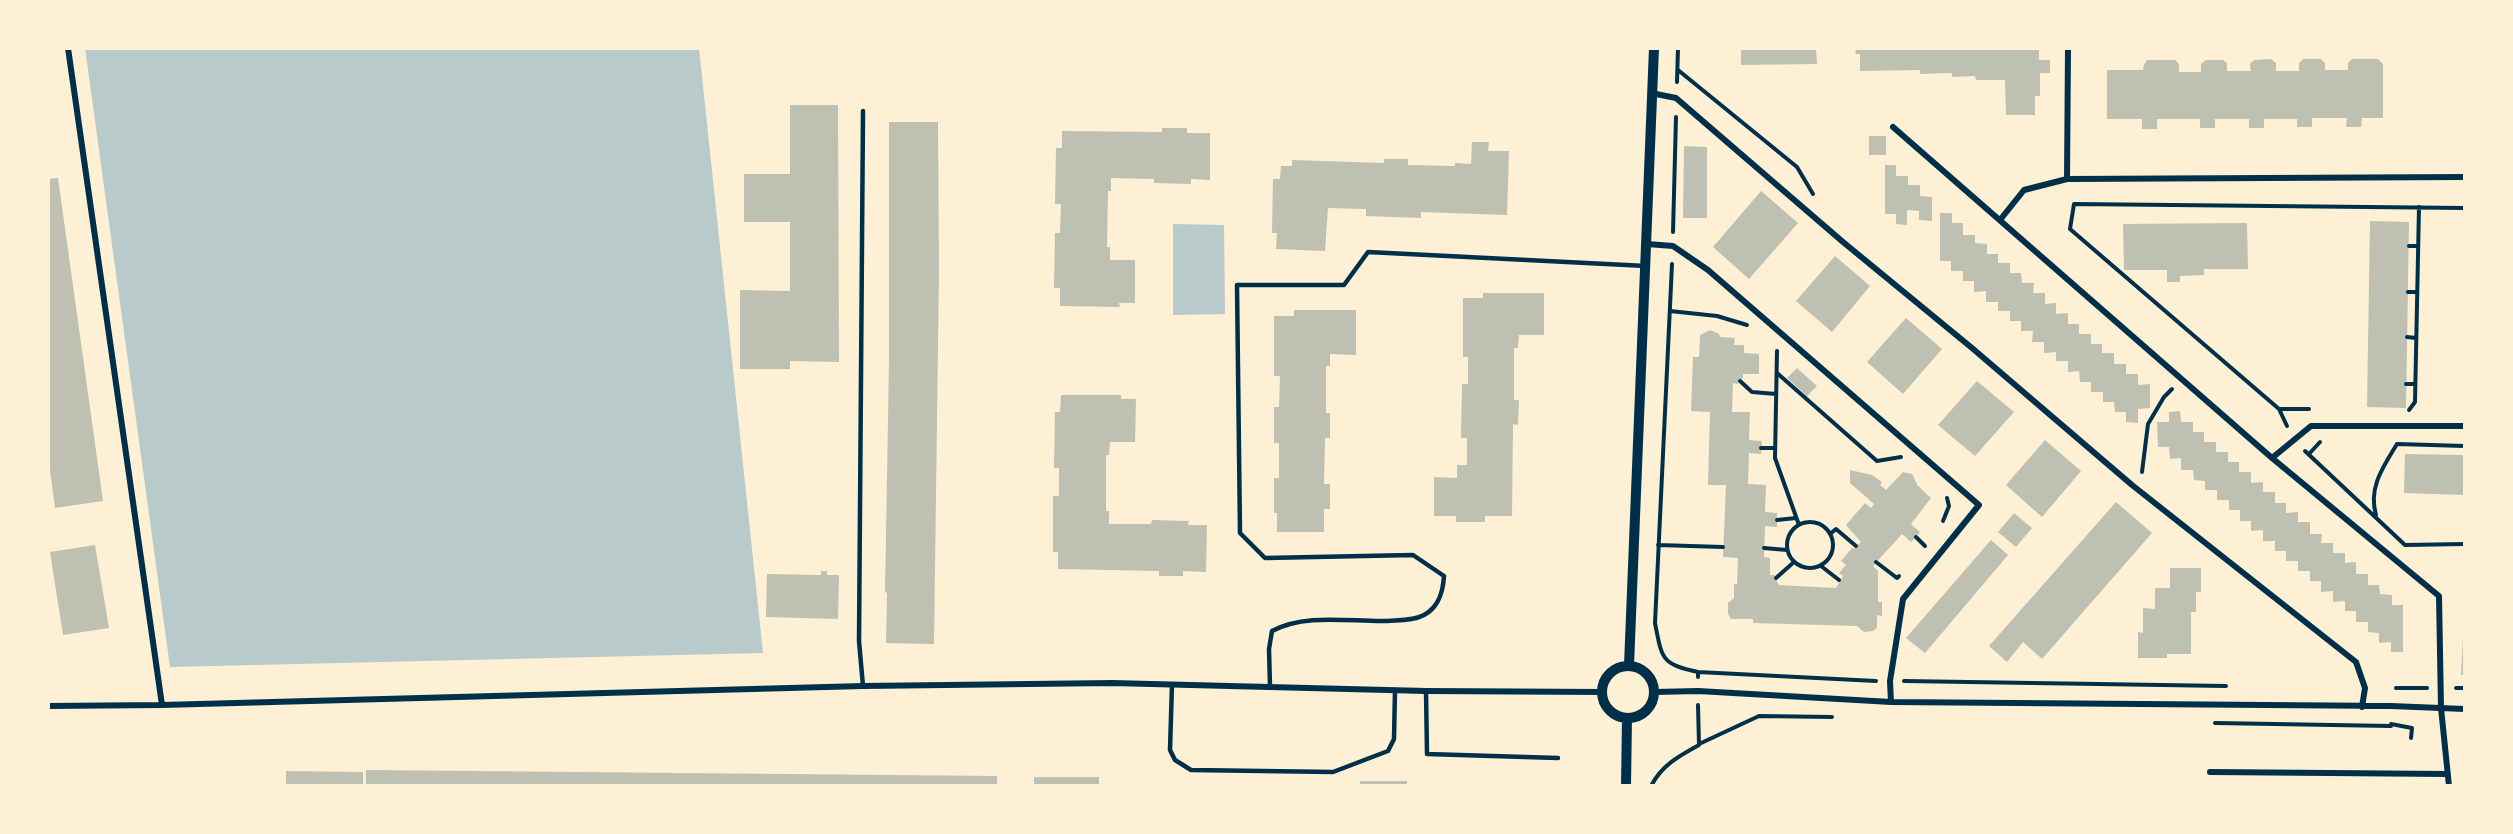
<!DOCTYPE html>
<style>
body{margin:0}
#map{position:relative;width:2513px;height:834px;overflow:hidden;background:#fdf0d5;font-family:Commissioner,sans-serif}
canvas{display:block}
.frame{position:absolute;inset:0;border:50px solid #fdf0d5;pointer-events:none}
</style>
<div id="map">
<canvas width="2513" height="834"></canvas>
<div class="frame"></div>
</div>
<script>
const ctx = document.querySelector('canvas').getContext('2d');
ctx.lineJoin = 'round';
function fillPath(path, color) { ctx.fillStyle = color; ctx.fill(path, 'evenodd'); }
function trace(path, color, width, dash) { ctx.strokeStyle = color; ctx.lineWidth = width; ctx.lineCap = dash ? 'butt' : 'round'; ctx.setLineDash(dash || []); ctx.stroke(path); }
const green = new Path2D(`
 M85,48H699L763,653L170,667Z
 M1173,224L1224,225L1225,314L1173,315Z`);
const building = new Path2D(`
 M1741,48H1816L1817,64L1741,65Z
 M1855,48H2039V60H2050V73H2040V96H2035V115H2006L2005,80H1976L1975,76L1952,77V73L1920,74V70L1860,71V54H1856Z
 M2271,59L2276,63V71H2299V63L2303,59H2321L2325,63V70H2348V63L2352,59H2378L2383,64V118H2362L2361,127H2346L2347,118H2312V127H2297V119H2264V128H2249V119H2215V128H2200V119H2157V129H2142V119H2107V70H2143L2144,65L2147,60H2175L2179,64V72H2201V64L2206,60H2223L2227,63V71H2251L2250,64L2254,60Z
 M790,105H838L839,362L790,361V369H740V290L790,291V222H744V174H790Z
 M889,122H938L939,270L934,644L886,643L887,593L885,592L889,362Z
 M1162,128H1187V133H1210V180L1191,179V184L1154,183V179L1111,178V191H1108L1107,247H1110V260H1135V303H1119L1120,307L1060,306V288H1054L1055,233H1060L1061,204H1055L1056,148H1062V131L1162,132Z
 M1869,136H1886V155H1869Z
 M1472,142H1489L1488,151H1509L1507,215L1421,212V218L1366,216V209L1328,208L1325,251L1276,249L1277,233H1272L1273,179H1280L1281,166H1292V160L1384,163V159H1408V165L1455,166V163L1471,164Z
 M1684,146L1707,147V218H1683Z
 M1885,165H1896V176H1908V185H1920V196L1932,197V221L1919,220V211L1907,210V225L1896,224V214H1885Z
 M58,178L103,501L55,508L48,455V179Z
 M1761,191L1798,223L1749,279L1713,247Z
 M1940,213H1952V223H1963V235H1975V243L1987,244V254H1998V263H2010V273H2021L2022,283H2034L2033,293H2045V304L2056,303V314L2068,313V324H2079V334H2091V344H2102V353H2114V364H2126V374H2138V385L2150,384V408L2138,409V423L2126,422V412H2115L2114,402H2103V392H2091V382H2080L2079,371L2068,372V361H2056V352L2044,353V342H2032L2033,331H2021V321H2010V311H1998V302H1986V291L1974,292V281H1963V271H1951V261H1940Z
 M2370,221L2409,222L2406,408L2367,407Z
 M2247,223L2248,269H2204V275L2180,276V282H2167V270H2124L2123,224Z
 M1835,256L1870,286L1832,332L1796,301Z
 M1483,293H1544V335H1519L1518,348H1514V400H1519L1518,425L1513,424L1512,516H1485V522H1456V516H1434V477L1457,478V465H1467V438H1461L1462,384H1468V357H1463V298H1483Z
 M1294,310H1356V355L1330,354V366H1326V413H1330V438H1325L1324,484H1330V509H1324V532H1277V513H1274V478H1279V443H1274V407H1279L1280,376H1274V316H1294Z
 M1906,318L1942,349L1903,394L1867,362Z
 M1710,330L1719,334L1720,337L1735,338L1734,345H1744V353L1759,354V374H1743V378L1737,384L1733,383L1732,412H1750L1749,440L1762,441L1761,454L1749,453L1748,484L1766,485L1765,512L1777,513V527L1765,526L1764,557L1770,558V575H1774L1779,585L1836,588L1843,576L1839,573L1846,565L1841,561L1852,548L1854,549L1861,542L1846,525L1865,503L1871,508L1874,504L1850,483V470L1872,475L1882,482L1880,485L1886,490L1903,472L1912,474L1918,486L1931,498L1911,524L1920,532L1916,537L1911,542L1902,534L1873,566L1878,571V602H1882V616L1877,615V628L1873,631L1864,632L1857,626L1753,623V619H1731L1728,614V603L1734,598V584H1737L1738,558L1723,557L1726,485H1708L1710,412L1691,411L1693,357H1699L1700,335Z
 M1797,368L1817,386L1807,396L1787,378Z
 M1977,381L2014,412L1975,456L1938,425Z
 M1061,395H1121V399H1136L1135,442H1110L1109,455H1106V511H1109V524H1151L1152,520L1189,521L1188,525H1207L1206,572L1183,571V576H1159V571L1058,569V552H1053V496H1059V468H1054L1055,412H1060Z
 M2180,411L2181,422H2193V432H2204V442H2216V452H2228V462H2239V472H2251V483L2263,482V492H2275V503H2286V513L2298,512V522H2310V534H2322L2321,543H2333V553H2345V563L2356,562V574H2368V585H2379L2380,594L2392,595V605H2403V652H2391V642L2379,643V633L2368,632V622H2356V611H2345V601L2333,602V591L2321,592V581H2310V571H2298V561H2286V551H2275V541H2263V530L2251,531V521H2240V510H2229V500H2217V490H2205V481L2194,480L2193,470H2181V458L2170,459L2169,447H2158L2157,422H2169V412Z
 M2045,440L2081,471L2042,517L2006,485Z
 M2405,454L2465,455V495L2404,493Z
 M2116,502L2152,533L2042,659L2023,642L2007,662L1989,646Z
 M2014,513L2032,528L2016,547L1998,532Z
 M1991,540L2008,555L1925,653L1906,638Z
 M95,545L109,628L63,635L50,552Z
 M2170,568H2201V592H2196V612H2191V654H2167V658H2138V632L2143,633V608L2155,609V588H2170Z
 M821,571H827V575H839L838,619L766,617L767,574L821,575Z
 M2463,638H2465V675H2461Z
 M366,770L997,776V786H366Z
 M286,771L363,772V786H286Z
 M1034,777H1099V786H1034Z
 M1360,781H1407V786H1360Z`);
const path = new Path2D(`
 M1678,70L1797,167L1813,194
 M1677,82L1678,48
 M1673,232L1676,117
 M2409,246H2418
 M1672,264L1655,623C1662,659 1661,664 1698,672
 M2408,292H2417
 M1670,311L1717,316L1747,325
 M2407,337L2416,338
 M1777,351L1775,458L1799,525
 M1777,373L1877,461L1901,457
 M1740,381L1752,392L1776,394
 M2406,384H2415
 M2279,409H2309
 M2409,410L2415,402L2419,207
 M2287,426L2279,409L2070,229L2074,204L2465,208
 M2397,444L2465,446
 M1761,448H1775
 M2305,451L2405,545L2465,544
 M2309,454L2320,442
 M2142,472L2148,424L2164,397L2172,389
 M2376,515C2368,488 2383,467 2397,444
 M1777,520L1796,518
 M1943,521L1949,506L1947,498
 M1787 545a23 23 0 1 1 46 0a23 23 0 1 1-46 0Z
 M1830,534L1836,529L1856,546
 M1916,537L1925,546
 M1658,545L1723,547
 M1764,548L1787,550
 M1876,562L1897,578L1899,576
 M1821,566L1839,580
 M1776,578L1794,562
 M1698,677V672L1876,681
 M1904,681L2226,686
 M2396,688H2427
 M2456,688H2465
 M2215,723L2391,726
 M2391,724L2412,728L2411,738
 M1699,744L1759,716L1832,717
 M1651,786C1662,765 1679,756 1699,745L1698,705`);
const service = new Path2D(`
 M863,111L859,641L863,686
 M1172,684L1170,750L1175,760L1191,770L1333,772L1388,751L1394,739L1395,690
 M1270,687L1269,649L1272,631C1306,613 1350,622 1387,621C1399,620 1413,621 1424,615C1439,607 1443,592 1444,576L1413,555L1265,558L1240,533L1237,285H1344L1368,252L1646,266
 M1426,691L1427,754L1558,758`);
const minor = new Path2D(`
 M68,48L162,705
 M1651,93L1676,98L1843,242L1972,348L2132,485L2356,662L2365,688L2362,707
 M1893,127L2272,458L2439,596L2441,708L2449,786
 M2067,179L2068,48
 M2000,220L2024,190L2067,179L2465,177
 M1647,244L1673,246L1708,270L1979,505L1903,599L1890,681L1891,702
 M2272,458L2311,426H2465
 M1655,692L1698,691L1891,702L2391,706L2465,709
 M48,706L162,705L863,686L1112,683L1426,691L1601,692
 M2210,772L2447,774`);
const tertiary = new Path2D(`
 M1629,665L1654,48
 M1602 692a26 26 0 1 1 52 0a26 26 0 1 1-52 0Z
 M1626,786L1627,718`);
fillPath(green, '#b9caca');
fillPath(building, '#bec0b2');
trace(path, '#003049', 4);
trace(service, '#003049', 4.5);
trace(minor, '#003049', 6);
trace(tertiary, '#003049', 10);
</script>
